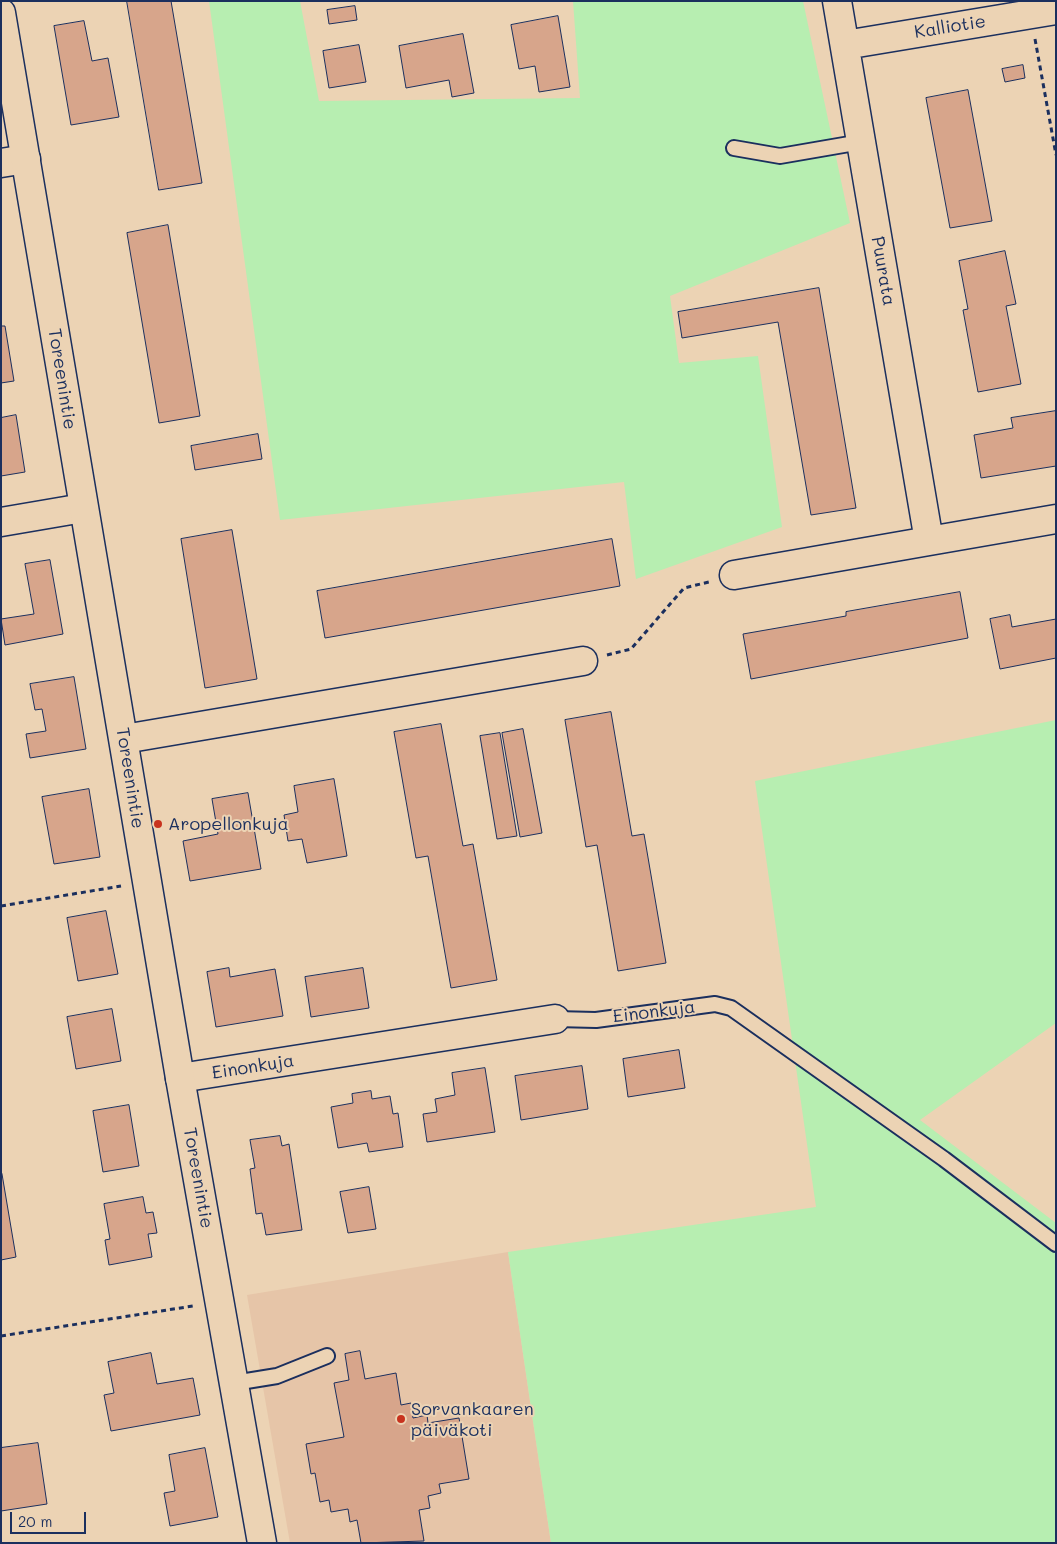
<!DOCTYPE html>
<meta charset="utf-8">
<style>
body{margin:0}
#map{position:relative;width:1057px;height:1544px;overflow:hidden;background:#ecd3b4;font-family:Mali,sans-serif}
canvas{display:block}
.frame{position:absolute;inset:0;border:2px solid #1b2f5e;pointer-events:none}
.scale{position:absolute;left:10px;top:1512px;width:76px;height:22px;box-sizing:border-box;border:2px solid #1b2f5e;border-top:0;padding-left:6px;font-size:15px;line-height:18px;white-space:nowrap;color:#1b2f5e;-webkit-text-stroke:4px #ecd3b4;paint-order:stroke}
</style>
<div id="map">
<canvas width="1057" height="1544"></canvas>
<div class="frame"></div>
<div class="scale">20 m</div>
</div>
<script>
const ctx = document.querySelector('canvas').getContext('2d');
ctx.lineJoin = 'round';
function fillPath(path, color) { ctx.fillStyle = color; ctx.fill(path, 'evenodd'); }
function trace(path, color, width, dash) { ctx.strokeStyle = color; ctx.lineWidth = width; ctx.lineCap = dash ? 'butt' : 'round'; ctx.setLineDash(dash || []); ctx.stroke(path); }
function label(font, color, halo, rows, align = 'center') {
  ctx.font = font + ' Mali,sans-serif'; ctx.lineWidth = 4; ctx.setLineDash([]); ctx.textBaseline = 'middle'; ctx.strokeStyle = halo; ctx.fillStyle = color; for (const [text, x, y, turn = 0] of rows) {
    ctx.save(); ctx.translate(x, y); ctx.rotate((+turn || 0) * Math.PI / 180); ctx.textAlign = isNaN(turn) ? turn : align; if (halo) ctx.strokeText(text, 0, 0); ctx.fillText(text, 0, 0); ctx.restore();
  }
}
const built = new Path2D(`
 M508,1252L551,1543H290L247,1295Z`);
const green = new Path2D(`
 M209,1H300L319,101L580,98L573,1H803L850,223L670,296L679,363L758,356L782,527L636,579L624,482L280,520Z
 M1056,720V1023L920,1120L1056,1223V1543H551L508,1252L816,1207L755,781Z`);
const building = new Path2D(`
 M127,1H171L202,183L159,190Z
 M355,6L357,20L329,24L327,10Z
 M558,16L570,87L539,92L535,66L519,69L511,25Z
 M84,21L92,61L108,58L119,117L71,125L54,26Z
 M463,34L474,93L452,97L449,80L406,88L399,46Z
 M359,45L366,82L329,88L323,51Z
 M1023,65L1025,78L1005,82L1002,69Z
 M968,90L992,221L950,228L926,98Z
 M168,225L200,416L159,423L127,233Z
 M1005,251L1016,304L1006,306L1021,384L978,392L963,310L968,309L959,261Z
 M819,288L856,508L811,515L778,322L682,338L678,312Z
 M1,326H5L14,381L1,383Z
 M1056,411V466L981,478L974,435L1013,428L1011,418Z
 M16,415L25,472L1,476V418Z
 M258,434L262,459L195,470L191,446Z
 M232,530L257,679L205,688L181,539Z
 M612,539L620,586L325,638L317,591Z
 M50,560L63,634L5,645L1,619L34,614L25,564Z
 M960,592L968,638L751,679L743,634L846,616V612Z
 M1010,615L1012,627L1056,619V658L1000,669L990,619Z
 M74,677L86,749L30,758L26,734L46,731L42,709L35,710L30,684Z
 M611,712L632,836L644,834L666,963L618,971L597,845L586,847L565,720Z
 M441,724L463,846L473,844L497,980L451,988L428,856L416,858L394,732Z
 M523,729L542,833L520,837L502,733Z
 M500,733L517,836L497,839L480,736Z
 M334,779L347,856L307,863L302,839L288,841L284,815L298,812L294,786Z
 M89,789L100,857L54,864L42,797Z
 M248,793L261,869L190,881L183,841L218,834L212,799Z
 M106,911L118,974L78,981L67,918Z
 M229,968L230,977L275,969L283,1016L216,1027L207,972Z
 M363,968L369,1008L311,1017L305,977Z
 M112,1009L121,1061L76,1069L67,1017Z
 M679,1050L685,1088L628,1097L623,1059Z
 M582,1066L588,1109L521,1120L515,1076Z
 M485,1068L495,1132L427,1142L423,1114L437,1112L435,1099L455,1095L452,1073Z
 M371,1091L372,1099L390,1096L393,1114L398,1113L403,1147L369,1152L367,1143L338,1148L331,1107L353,1103L352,1094Z
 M129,1105L139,1166L103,1172L93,1111Z
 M280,1136L282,1146L289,1144L302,1230L266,1235L262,1213L256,1214L250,1169L255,1168L250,1140Z
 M2,1174L16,1257L1,1260V1175Z
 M369,1187L376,1229L348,1233L340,1192Z
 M143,1197L146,1213L153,1212L157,1233L148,1234L152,1257L109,1265L105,1240L110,1239L104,1204Z
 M360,1351L365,1379L396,1373L401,1405L411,1403L413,1418L427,1415L428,1423L459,1418L469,1479L439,1484L441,1493L428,1496L430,1508L419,1510L424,1541L361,1543L357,1520L350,1522L348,1509L331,1512L329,1500L320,1502L315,1473L311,1474L306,1444L344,1437L334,1383L349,1380L345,1354Z
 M151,1353L157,1384L193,1378L200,1415L111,1431L104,1395L114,1393L108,1362Z
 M38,1443L47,1504L1,1511V1448Z
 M205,1448L218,1517L170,1526L164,1493L175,1491L169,1455Z`);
const path = new Path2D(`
 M1035,39L1056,155
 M607,655L631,649L684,588L709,582
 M1,906L121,886
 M1,1336L193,1306`);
const lane = new Path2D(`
 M734,148L780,156L861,142
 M555,1019L596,1020L715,1004L731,1008L944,1159L1056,1244
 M234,1383L277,1376L327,1356`);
const street = new Path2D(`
 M837,1L929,541L1056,519
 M845,45L1056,10
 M1,163L26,159
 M1,522L83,508
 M734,575L929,541
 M124,739L583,661
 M180,1078L555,1019`);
const secondary = new Path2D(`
 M1,13L180,1078L262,1543`);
const markers = [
 [158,824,5,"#c8321e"],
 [401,1419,5,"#c8321e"]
];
const streetNames = [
 ["Kalliotie",950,27,-9],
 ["Puurata",883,271,80],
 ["Toreenintie",62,379,81],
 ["Toreenintie",130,778,81],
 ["Einonkuja",654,1012,-7],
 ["Einonkuja",253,1067,-9],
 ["Toreenintie",198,1178,80]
];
const poiNames = [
 ["Aropellonkuja",168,824],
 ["Sorvankaaren",411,1409],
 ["päiväkoti",411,1430]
];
fillPath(built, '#e6c5a8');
fillPath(green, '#b7eeb1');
fillPath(building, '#d7a58b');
trace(building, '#1b2f5e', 1);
trace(lane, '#1b2f5e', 18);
trace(street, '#1b2f5e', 31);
trace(secondary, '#1b2f5e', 31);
trace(path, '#1b2f5e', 3, [5, 4]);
trace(lane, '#ecd3b4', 14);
trace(street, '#ecd3b4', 28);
trace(secondary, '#ecd3b4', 28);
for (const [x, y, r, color] of markers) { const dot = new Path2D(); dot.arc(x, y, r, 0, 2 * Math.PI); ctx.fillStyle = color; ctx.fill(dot); trace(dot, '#ecd3b4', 2); }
label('18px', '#1b2f5e', '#ecd3b4', streetNames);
label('18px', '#1b2f5e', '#ecd3b4', poiNames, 'left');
</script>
